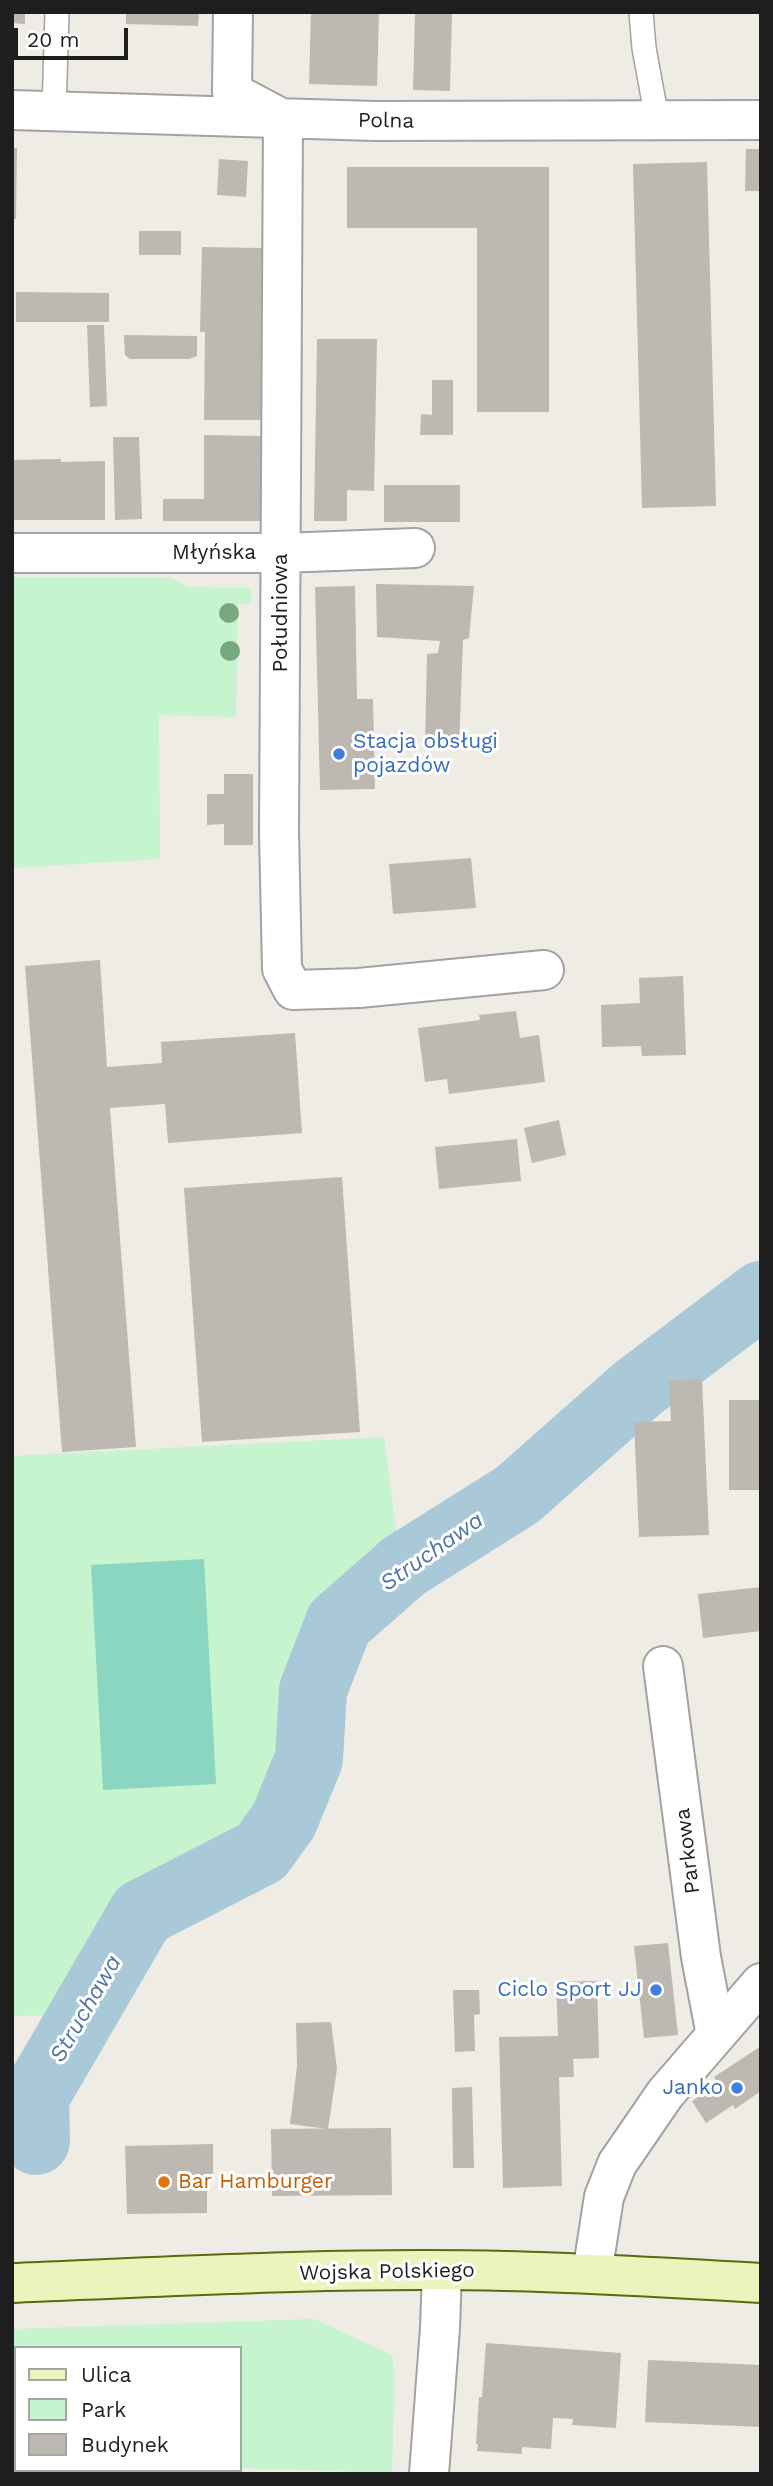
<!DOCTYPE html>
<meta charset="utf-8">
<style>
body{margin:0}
#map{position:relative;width:773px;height:2486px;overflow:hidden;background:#eeece5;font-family:"Work Sans",sans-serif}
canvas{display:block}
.frame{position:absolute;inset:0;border:14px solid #1e1e1e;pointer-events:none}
.legend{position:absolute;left:14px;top:2346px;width:228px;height:126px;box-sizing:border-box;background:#fff;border:2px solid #a5a5a5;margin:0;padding:9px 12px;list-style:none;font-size:21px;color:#1e1e1e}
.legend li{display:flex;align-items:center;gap:14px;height:35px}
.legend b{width:35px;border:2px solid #a5a5a5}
.scale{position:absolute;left:14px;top:28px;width:114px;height:32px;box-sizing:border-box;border:4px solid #1e1e1e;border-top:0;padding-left:9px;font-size:21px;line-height:24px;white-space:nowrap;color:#1e1e1e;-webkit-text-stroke:5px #fff;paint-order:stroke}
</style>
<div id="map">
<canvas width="773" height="2486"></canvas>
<div class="frame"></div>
<ul class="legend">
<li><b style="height:9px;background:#ecf4bd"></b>Ulica</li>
<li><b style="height:19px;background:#c6f4ce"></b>Park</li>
<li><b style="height:19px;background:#beb8b2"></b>Budynek</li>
</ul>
<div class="scale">20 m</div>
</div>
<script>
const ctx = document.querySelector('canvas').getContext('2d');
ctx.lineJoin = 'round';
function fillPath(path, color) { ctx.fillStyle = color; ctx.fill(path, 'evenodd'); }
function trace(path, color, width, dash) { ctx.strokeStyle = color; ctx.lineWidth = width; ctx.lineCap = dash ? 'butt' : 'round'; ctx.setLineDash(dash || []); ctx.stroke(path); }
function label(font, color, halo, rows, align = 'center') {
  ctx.font = font + ' "Work Sans",sans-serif'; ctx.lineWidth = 6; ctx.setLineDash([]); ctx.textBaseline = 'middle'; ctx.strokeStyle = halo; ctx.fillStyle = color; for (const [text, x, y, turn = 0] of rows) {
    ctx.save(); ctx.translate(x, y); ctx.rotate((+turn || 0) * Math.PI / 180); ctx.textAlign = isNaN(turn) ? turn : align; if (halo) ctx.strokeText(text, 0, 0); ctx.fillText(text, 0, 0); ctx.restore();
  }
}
const park = new Path2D(`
 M12,577H170L188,587L251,588V604H238L236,717L159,715L160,859L12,868Z
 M384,1437L397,1535L324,1620L253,1821L131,1898L58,2015L12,2016V1456Z
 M314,2319L392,2355L395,2374L392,2473L240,2468V2348H16V2470H162V2474H12V2329Z`);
const pitch = new Path2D(`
 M204,1559L216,1784L103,1790L91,1565Z`);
const river = new Path2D(`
 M36,2141L35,2097L142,1913L261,1852L284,1820L309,1759L313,1690L339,1623L404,1566L517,1495L638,1388L761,1295
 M38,2474L39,2470`);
const building = new Path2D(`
 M12,12H25V24L12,23Z
 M126,12H199L198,26L126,24Z
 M311,12H379L377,86L309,84Z
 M415,12H452L450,91L413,90Z
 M12,148H17L16,219H12Z
 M746,149H761V191H745Z
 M219,159L248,161L246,197L217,195Z
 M707,162L716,506L642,508L633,164Z
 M347,167H549V412H477V228H347Z
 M139,231H181V255H139Z
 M202,247L263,248L261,420H204L205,332H200Z
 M16,292L109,293V322H16Z
 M87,325H104L107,406L90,407Z
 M124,335L197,336V356L189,359H130L125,355Z
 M317,339H377L374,491L347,490V521H314Z
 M432,380H453V435H420L421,414L432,415Z
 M204,435L262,436V521H163V499H204Z
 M113,437H139L142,519L115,520Z
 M61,459V462L105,461V520H12V460Z
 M384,485H460V522H384Z
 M376,584L474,586L469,638L463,640L459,748L425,747L427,654L438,653L440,641L377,637Z
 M355,586L357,699H373L375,789L320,790L315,587Z
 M224,774H253V845H224V824L207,825V794H224Z
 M471,858L476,908L393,914L389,864Z
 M100,960L107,1067L162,1063L161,1042L295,1033L302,1133L168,1143L165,1104L110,1108L136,1447L62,1452L25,966Z
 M683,976L686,1055L642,1056L641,1046L602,1047L601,1005L640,1003L639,978Z
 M516,1011L520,1038L539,1035L545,1082L449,1094L447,1079L425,1082L418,1028L480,1020L479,1015Z
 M559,1120L566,1155L532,1163L524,1128Z
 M517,1139L521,1181L439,1189L435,1147Z
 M342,1177L360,1432L202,1442L184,1188Z
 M702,1379L709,1535L639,1537L634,1422L671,1421L669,1380Z
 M729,1400H761V1490H729Z
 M761,1587V1631L703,1638L698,1594Z
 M668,1943L678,2035L644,2038L634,1946Z
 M597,1981L599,2058L573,2059L574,2077H559L562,2186L503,2188L499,2037L558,2036L556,1982Z
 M453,1990H479L480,2014L474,2015L475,2051L455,2052Z
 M331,2022L337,2069L328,2129L290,2124L297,2066L296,2023Z
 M761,2046V2091L735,2109L733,2105L706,2123L692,2101L718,2084L714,2077Z
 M472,2087L474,2168H453L452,2088Z
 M391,2128L392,2195L272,2196L271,2129Z
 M213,2144V2178H207V2213L127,2214L125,2146Z
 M486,2343L621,2353L616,2428L572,2425L573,2419L553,2418L551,2449L522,2447V2454L477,2451L478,2444H476L479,2397H482Z
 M648,2360L761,2365V2427L645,2422Z`);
const lane = new Path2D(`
 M641,12L644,48L657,119
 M54,111L57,12`);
const street = new Path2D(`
 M233,12L232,92L283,119L279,832L282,969L293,990L359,988L544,970
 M12,110L375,121L761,120
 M12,553H281L415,548
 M663,1666L701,1957L716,2035
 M592,2274L604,2197L617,2164L665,2094L761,1983
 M429,2474L440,2328L442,2271`);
const secondary = new Path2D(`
 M12,2283C177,2276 342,2267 506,2271C591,2273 676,2278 761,2283`);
const trees = [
 [229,613],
 [230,651]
];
const markers = [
 [339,754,7,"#3f7fe0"],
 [656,1990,7,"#3f7fe0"],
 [737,2088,7,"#3f7fe0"],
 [164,2182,7,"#e8710a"]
];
const streetNames = [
 ["Polna",386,121,1],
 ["Młyńska",214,553],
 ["Południowa",281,613,-90],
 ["Parkowa",688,1851,-97],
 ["Wojska Polskiego",387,2272,-1]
];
const shopNames = [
 ["Stacja obsługi",353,742,"left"],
 ["pojazdów",353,766,"left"],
 ["Ciclo Sport JJ",642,1990],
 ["Janko",723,2088]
];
const foodNames = [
 ["Bar Hamburger",178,2182]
];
const waterNames = [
 ["Struchawa",432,1552,-35],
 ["Struchawa",86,2009,-60]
];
fillPath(park, '#c6f4ce');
fillPath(pitch, '#8ad6c0');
trace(river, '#a9c9d8', 68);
fillPath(building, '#beb8b2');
trace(lane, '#a2a2a2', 26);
trace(street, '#a2a2a2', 42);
trace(secondary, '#596b0f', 42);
trace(lane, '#fff', 23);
trace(street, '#fff', 38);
trace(secondary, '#ecf4bd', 38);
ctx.fillStyle = '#77a97c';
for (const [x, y] of trees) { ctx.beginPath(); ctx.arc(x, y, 10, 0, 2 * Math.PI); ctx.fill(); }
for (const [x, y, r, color] of markers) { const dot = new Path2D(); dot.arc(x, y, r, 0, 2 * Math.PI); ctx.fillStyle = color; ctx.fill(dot); trace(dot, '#fff', 2.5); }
label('21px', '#1e1e1e', '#fff', streetNames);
label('21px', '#366cbe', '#fff', shopNames, 'right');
label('21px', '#c56008', '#fff', foodNames, 'left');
label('italic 23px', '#5374a5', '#fff', waterNames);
</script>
